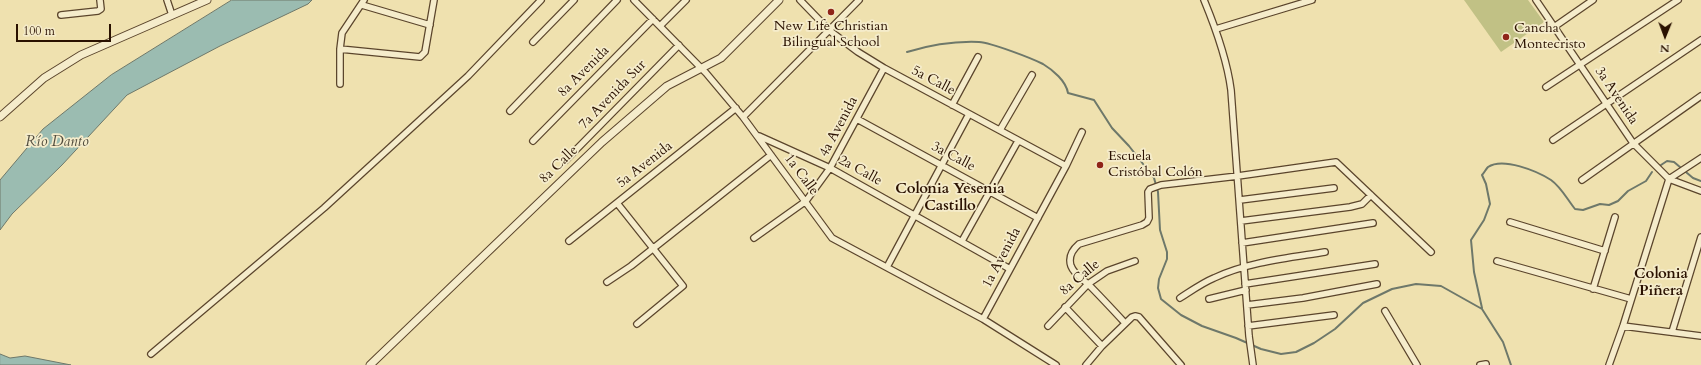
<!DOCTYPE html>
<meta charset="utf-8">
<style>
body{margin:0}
#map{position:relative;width:1701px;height:365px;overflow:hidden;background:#efe1af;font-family:Cardo,serif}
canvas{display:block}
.north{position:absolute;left:1645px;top:16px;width:40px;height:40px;-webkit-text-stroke:3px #f5eccb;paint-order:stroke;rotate:181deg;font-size:11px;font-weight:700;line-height:16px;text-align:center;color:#2a1100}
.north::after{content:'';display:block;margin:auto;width:14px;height:18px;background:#2a1100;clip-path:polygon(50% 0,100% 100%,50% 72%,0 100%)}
.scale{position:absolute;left:16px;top:24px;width:95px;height:18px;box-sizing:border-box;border:2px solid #2a1100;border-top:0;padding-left:5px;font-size:12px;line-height:14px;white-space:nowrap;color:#2a1100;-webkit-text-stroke:3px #f5eccb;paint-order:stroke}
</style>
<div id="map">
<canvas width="1701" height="365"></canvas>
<div class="north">N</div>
<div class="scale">100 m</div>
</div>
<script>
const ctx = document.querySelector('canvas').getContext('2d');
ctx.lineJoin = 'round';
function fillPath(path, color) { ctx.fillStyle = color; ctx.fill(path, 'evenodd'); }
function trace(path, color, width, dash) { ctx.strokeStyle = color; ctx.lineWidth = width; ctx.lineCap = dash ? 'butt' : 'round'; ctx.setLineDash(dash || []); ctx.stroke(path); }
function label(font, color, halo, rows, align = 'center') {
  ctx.font = font + ' Cardo,serif'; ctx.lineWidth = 3.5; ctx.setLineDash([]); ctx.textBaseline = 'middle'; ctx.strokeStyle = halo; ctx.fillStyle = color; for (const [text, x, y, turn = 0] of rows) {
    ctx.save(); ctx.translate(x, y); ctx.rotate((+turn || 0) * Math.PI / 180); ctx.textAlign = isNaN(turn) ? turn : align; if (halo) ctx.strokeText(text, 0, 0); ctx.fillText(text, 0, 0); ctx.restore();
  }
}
const green = new Path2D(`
 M1464,0H1528L1544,22L1501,52Z`);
const water = new Path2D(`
 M232,0H312L308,4L220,46L127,95L62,165L12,214L0,230V180L43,129L111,75Z
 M0,354L10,358L25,356L71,365H0Z`);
const stream = new Path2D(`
 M907,52C930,45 955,41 979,42C992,43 1031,58 1043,64C1053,70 1066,81 1068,93L1094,100L1112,128L1129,146L1154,178L1158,192L1160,230L1167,252V259L1159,279L1158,288L1161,299L1181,315L1202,326L1236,338L1261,349L1281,354L1296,352L1314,343L1335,329L1363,303L1392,289L1416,284L1441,286L1482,309L1503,342L1511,365
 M1661,165L1667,161L1674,162L1693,178L1701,181
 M1482,308L1474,272L1471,240L1484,220L1490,204L1486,184L1482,175C1484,173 1486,169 1488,167C1503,157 1537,171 1551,180C1561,187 1567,199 1575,209L1583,210L1600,204L1609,205L1618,201L1628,191L1646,181L1652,172`);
const minor = new Path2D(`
 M167,0L172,15
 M634,0L706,73L743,117L832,238L983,319L1056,365
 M800,0L830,31L858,52L884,68L1066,166
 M1204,0C1216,29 1227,59 1231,90L1249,336L1253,365
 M1536,0L1633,143L1669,179L1701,191
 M362,5L430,25
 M61,15L98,11L101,9L100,0
 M660,26L686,0
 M1554,27L1593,0
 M1216,29L1312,0
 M533,42L574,0
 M340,49L420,57L425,52L434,0
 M340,84V49L342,33L364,0
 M1546,87L1678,0
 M952,105L978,57
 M510,111L617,0
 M743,117L859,0
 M857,119L1038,218
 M1000,130L1032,75
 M759,136L830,168L1010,269
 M1553,140L1701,40
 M533,141L653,19
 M565,161L679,45
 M1669,179L1701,158
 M1582,180L1701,96
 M1240,200L1334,188
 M617,203L683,286L637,324
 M1241,221L1350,207L1362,204L1371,195
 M1510,222L1605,251
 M754,238L806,201L830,168L884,68
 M569,241L736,108
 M962,241L1018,141
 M1242,243L1373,223
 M1497,261L1631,299
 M887,267L969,114
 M607,282L631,266L771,155
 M1245,284L1375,264
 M1593,289L1615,217
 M1180,298C1191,291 1202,283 1214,278C1248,262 1288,258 1325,252
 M1209,299L1246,290
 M1247,305L1303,298L1377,284
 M1065,307L1102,346
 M1385,311L1417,365
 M983,319L1066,166L1082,132
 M1125,323C1113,310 1101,297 1088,284C1082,279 1074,274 1071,266C1068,257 1072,250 1079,244L1142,225L1147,222L1149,218L1148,192L1150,189L1161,185L1238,176L1336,162L1431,252
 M1048,326L1088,284L1107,271L1135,261
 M1248,326L1334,315
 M1623,326L1701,336
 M1672,332L1701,237
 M151,354L324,208L468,76L541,0
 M1086,365L1102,346L1132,317L1135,316L1139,317L1181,365
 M1480,365L1486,364
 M1609,365L1623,326L1669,179`);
const tertiary = new Path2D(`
 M0,117L44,78L81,55L207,0
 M370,365L602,142L667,86L721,58L779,0`);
const markers = [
 [831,12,4,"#8f2418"],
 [1506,37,4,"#8f2418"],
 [1100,165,4,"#8f2418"]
];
const poiNames = [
 ["New Life Christian",831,27,"center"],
 ["Bilingual School",831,43,"center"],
 ["Cancha",1514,29],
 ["Montecristo",1514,45],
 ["Escuela",1108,157],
 ["Cristóbal Colón",1108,173]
];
const streetNames = [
 ["8a Avenida",584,72,-45],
 ["5a Calle",933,81,28],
 ["7a Avenida Sur",613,95,-46],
 ["3a Avenida",1616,96,56],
 ["4a Avenida",839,127,-62],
 ["3a Calle",953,157,28],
 ["8a Calle",559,165,-44],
 ["5a Avenida",645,165,-38],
 ["2a Calle",860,171,29],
 ["1a Calle",801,175,53],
 ["1a Avenida",1002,258,-62],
 ["8a Calle",1080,278,-40]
];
const waterNames = [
 ["Río Danto",57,143]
];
const neighbourhoodNames = [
 ["Colonia Yesenia",950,190],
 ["Castillo",950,207],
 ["Colonia",1661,275],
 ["Piñera",1661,292]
];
fillPath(green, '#c1c185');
fillPath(water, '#9bbcb1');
trace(water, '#6e786a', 1);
trace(stream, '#6e786a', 2);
trace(minor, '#5b452c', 8);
trace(tertiary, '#5b452c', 9);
trace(minor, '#f5eccb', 5.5);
trace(tertiary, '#f5eccb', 7);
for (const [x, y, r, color] of markers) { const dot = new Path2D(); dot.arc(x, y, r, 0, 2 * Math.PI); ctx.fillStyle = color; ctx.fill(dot); trace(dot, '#f5eccb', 1.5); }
label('14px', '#2a1100', '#f5eccb', poiNames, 'left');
label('14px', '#2a1100', '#f5eccb', streetNames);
label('italic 15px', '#524d3e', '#f5eccb', waterNames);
label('bold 15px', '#2a1100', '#f5eccb', neighbourhoodNames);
</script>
